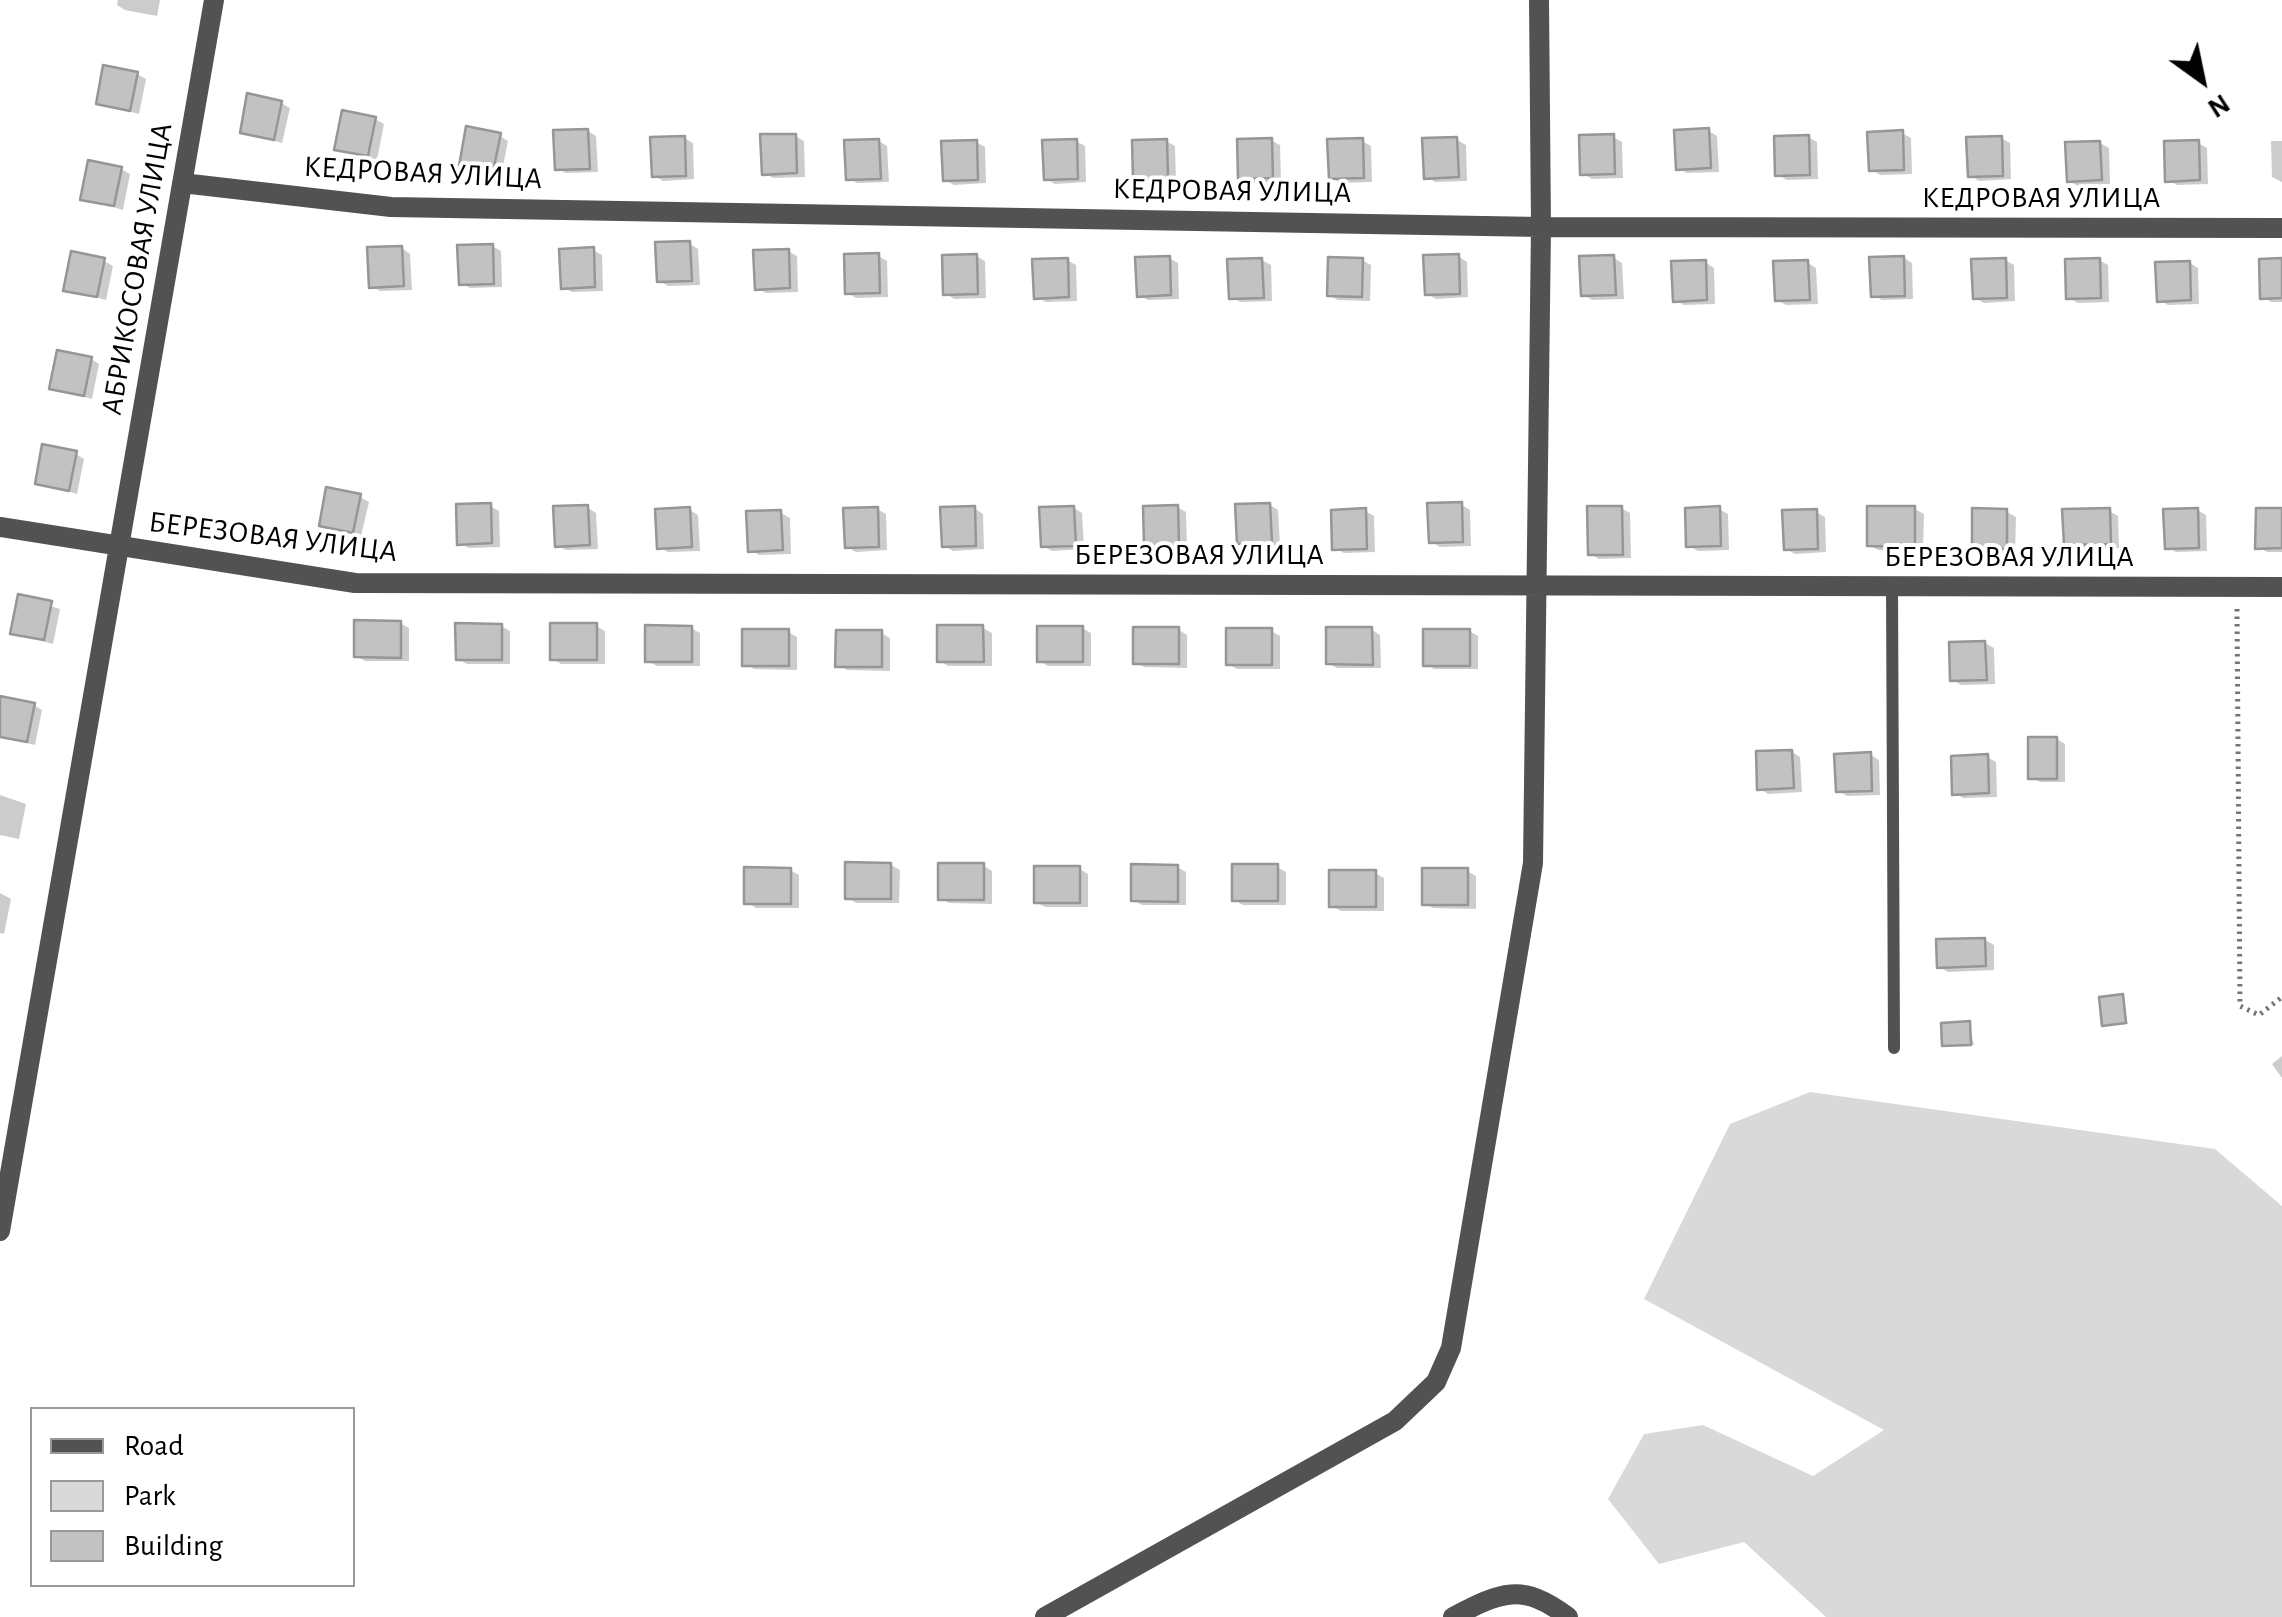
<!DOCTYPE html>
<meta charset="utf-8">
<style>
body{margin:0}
#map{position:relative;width:2282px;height:1617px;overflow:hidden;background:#fff;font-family:"Alegreya Sans",sans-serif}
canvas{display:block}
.legend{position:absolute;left:30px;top:1407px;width:325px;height:180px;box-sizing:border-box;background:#fff;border:2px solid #999;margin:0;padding:12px 18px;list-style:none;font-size:30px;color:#000}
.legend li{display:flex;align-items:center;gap:20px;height:50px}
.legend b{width:50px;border:2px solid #999}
.north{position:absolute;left:2152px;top:30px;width:100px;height:100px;-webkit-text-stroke:8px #fff;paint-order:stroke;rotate:147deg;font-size:28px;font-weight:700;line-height:40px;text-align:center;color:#000}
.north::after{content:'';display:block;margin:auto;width:35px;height:45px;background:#000;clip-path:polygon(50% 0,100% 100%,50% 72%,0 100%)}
</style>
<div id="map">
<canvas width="2282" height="1617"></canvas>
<ul class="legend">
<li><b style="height:12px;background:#525252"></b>Road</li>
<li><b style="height:28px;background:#d9d9d9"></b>Park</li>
<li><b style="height:28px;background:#c2c2c2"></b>Building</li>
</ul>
<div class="north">N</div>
</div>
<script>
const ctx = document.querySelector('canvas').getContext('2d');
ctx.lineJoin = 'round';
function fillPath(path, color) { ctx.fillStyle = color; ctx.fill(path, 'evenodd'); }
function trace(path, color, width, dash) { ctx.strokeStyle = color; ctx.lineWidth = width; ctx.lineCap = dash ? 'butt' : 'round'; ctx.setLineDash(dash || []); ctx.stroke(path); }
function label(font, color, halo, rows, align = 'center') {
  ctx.font = font + ' "Alegreya Sans",sans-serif'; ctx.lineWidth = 8; ctx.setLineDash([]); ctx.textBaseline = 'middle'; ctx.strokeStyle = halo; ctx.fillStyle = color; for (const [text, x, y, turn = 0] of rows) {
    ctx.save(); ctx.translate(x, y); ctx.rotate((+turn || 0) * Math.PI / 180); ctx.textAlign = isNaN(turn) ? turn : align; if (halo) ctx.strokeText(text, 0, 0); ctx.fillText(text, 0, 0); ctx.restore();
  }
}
const green = new Path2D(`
 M1810,1092L2215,1149L2282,1206V1617H1826L1744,1542L1659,1564L1608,1499L1644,1434L1703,1425L1813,1476L1884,1430L1644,1299L1730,1124Z`);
const shadow = new Path2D(`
 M118,0H160L157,16L125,10L117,5Z
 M137,74L146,79L139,114L98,103Z
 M281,103L290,108L282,143L243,132Z
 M375,119L384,124L377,160L337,148Z
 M588,131L596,136L598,172L566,173L557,168Z
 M1709,131L1717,136L1719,172L1687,173L1678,168Z
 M1902,133L1911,138L1912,174L1880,175L1872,170Z
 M500,136L508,141L501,176L461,164Z
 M795,136L804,141L805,177L773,178L765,173Z
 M1613,137L1622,142L1623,178L1592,179L1583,174Z
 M1808,137L1817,142L1818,179L1787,180L1778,175Z
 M684,138L693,143L694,179L663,181L654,176Z
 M2001,138L2010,143L2011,179L1979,181L1971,176Z
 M1271,140L1280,145L1281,182L1250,183L1241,178Z
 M1457,140L1466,145L1467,181L1435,182L1427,177Z
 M879,141L887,146L889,182L857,183L848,178Z
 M1076,141L1085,146L1086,182L1055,184L1046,179Z
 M1166,141L1175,146L1176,182L1145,184L1136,179Z
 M1362,141L1371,146L1372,182L1340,183L1332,178Z
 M2271,141H2282V182L2272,177Z
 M976,142L985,147L986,183L954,185L945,180Z
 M2100,143L2109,148L2110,184L2078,186L2069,181Z
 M2198,143L2207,148L2208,184L2177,185L2168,180Z
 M121,169L130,174L123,210L83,198Z
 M690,244L698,249L700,285L668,286L659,281Z
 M492,246L501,251L502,287L470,288L461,283Z
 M402,248L410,254L412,290L380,291L371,286Z
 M593,250L602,255L603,291L572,292L563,287Z
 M788,251L797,256L798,292L766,293L758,288Z
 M878,256L887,261L888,297L856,298L848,293Z
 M976,256L985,261L986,298L954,299L946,294Z
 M1458,256L1467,262L1468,297L1436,299L1427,294Z
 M1169,258L1178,263L1179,299L1148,300L1139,295Z
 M1614,258L1622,263L1624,299L1592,300L1583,295Z
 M1904,258L1912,263L1913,299L1882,300L1873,295Z
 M1067,260L1076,265L1077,301L1046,302L1037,297Z
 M1262,260L1271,265L1272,301L1240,302L1232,297Z
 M1362,260L1371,265L1370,301L1338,300L1329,295Z
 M2005,260L2014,265L2015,301L1984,303L1975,298Z
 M2099,260L2108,265L2109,302L2078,303L2069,298Z
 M104,261L113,266L106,300L66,289Z
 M2282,261V302H2271L2263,297Z
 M1705,262L1714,268L1715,304L1684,305L1675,300Z
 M1808,263L1816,268L1818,304L1786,305L1777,300Z
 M2190,263L2198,268L2199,304L2168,305L2159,300Z
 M91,359L99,364L92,399L52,388Z
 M76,454L84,459L77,494L37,482Z
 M360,497L369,502L361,536L321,525Z
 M1270,505L1278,510L1280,546L1248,547L1239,542Z
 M1462,505L1470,510L1471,546L1440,547L1431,542Z
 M490,506L499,511L500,547L469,548L460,543Z
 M1177,507L1186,512L1187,548L1155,550L1147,544Z
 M588,508L596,513L598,549L566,550L557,545Z
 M974,508L983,514L984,549L953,551L944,546Z
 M1074,508L1082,513L1084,549L1052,551L1043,546Z
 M1621,508L1630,513L1631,558L1599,559L1590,554Z
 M877,509L886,514L887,550L856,552L847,547Z
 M1719,509L1728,514L1729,550L1698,551L1689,546Z
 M1915,509L1924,514L1923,550H1878L1869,545Z
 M690,510L698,515L700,551L668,552L659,547Z
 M2197,510L2206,515L2207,551L2176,552L2167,547Z
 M1365,511L1374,516L1375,552L1344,553L1335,548Z
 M2109,511L2118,516L2119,548L2075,549L2066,544Z
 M2282,511V552H2267L2258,547Z
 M1816,512L1825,517L1826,552L1795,554L1786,549Z
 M2007,512L2016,517L2015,553L1983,552L1974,547Z
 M781,513L790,518L791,554L759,555L751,550Z
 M20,597L60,609L53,644L13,633Z
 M400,623L409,628V661H365L356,656Z
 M501,626L510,631V664H467L458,659Z
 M596,626L605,631V664H561L553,659Z
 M691,628L700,633V666H657L648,661Z
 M983,628L992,633V666H948L940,661Z
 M1082,628L1091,633V666H1048L1039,661Z
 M1179,630L1187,635V668L1144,667L1135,662Z
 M1372,630L1380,635L1381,668H1337L1328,663Z
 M1271,631L1280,636V669H1237L1228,664Z
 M1469,631L1478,636V669H1434L1426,664Z
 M788,632L797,637V670L754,669L745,664Z
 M881,633L890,638V671L847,670L838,665Z
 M1985,643L1994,648L1995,684L1961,685L1953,680Z
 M34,705L42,710L35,745L0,737V711Z
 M2057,739L2065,744V782H2040L2031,777Z
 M1792,752L1800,757L1802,792L1768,794L1759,788Z
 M1871,755L1879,760L1880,795L1847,796L1838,791Z
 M1987,757L1996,762L1997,797L1963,798L1955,793Z
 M0,795L26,804L19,839L0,835Z
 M891,865L900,870L899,903H856L848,898Z
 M984,866L992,871V904L949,903L940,898Z
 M1177,867L1186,872V905H1142L1134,900Z
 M1277,867L1286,872V905H1243L1234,900Z
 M1080,869L1088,874V907H1045L1036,902Z
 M790,870L799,875V908H756L747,902Z
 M1467,871L1476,876V909L1433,908L1424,903Z
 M1375,873L1384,878V911H1341L1332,906Z
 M0,893L11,899L4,934L0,933Z
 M1985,940L1994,945V970L1948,972L1939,967Z
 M2122,997L2128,1024L2108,1026L2105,1024Z
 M1969,1024L1974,1045H1945Z
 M2282,1056V1078L2272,1064Z`);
const building = new Path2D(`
 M103,65L138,72L130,111L96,104Z
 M247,93L282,101L274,140L240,133Z
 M342,110L376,117L368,156L334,150Z
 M466,126L501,133L493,172L459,166Z
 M1709,128L1711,168L1676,170L1674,130Z
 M588,129L590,169L555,170L553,130Z
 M1903,130L1904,170L1869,171L1867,132Z
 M760,134H796L797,173L762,175Z
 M1614,134L1615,174L1580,175L1579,135Z
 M1809,135L1810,175L1775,176L1774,136Z
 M685,136L686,176L652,177L650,137Z
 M2002,136L2003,176L1968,177L1966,137Z
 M1457,137L1459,177L1424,179L1422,138Z
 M1272,138L1273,178L1238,179L1237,139Z
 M1363,138L1364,178L1329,179L1327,139Z
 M879,139L881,179L846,180L844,140Z
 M1077,139L1078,179L1044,180L1042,140Z
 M1167,139L1168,179L1133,180L1132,140Z
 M977,140L978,180L943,181L941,141Z
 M2199,140L2200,180L2165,182L2164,141Z
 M2100,141L2102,180L2067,182L2065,142Z
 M88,160L122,167L114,206L80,200Z
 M690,241L692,281L657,282L655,242Z
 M493,244L494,284L459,285L457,245Z
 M402,246L404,286L369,288L367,247Z
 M594,247L595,287L561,289L559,249Z
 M789,249L790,288L755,290L753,250Z
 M71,251L105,258L97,297L63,291Z
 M879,253L880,293L845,294L844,254Z
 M977,254L978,294L943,295L942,255Z
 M1459,254L1460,294L1425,295L1423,255Z
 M1614,255L1616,295L1581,296L1579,256Z
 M1170,256L1171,295L1137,297L1135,257Z
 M1904,256L1905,296L1871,297L1869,257Z
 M1328,257L1363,258L1362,297L1327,296Z
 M1068,258L1069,297L1034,299L1032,259Z
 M1262,258L1264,298L1229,299L1227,259Z
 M2006,258L2007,298L1973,299L1971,259Z
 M2100,258L2101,298L2066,299L2065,259Z
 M2282,258V298L2260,299L2259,259Z
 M1706,260L1707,300L1673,302L1671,261Z
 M1808,260L1810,300L1775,301L1773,261Z
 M2190,261L2191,300L2157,302L2155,262Z
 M57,350L92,357L84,396L49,389Z
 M42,444L77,451L69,491L35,484Z
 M326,487L361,494L353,533L319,526Z
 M1462,502L1463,542L1429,543L1427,503Z
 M491,503L492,543L457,545L456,504Z
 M1270,503L1272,543L1237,544L1235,504Z
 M588,505L590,545L555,547L553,506Z
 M1178,505L1179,545L1144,546L1143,506Z
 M975,506L976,546L942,547L940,507Z
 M1074,506L1076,546L1041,547L1039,507Z
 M1587,506H1622L1623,555H1588Z
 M1720,506L1721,546L1686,547L1685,508Z
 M1867,506H1915V547L1867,546Z
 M690,507L692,547L657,549L655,509Z
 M878,507L879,547L845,548L843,508Z
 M1366,508L1367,549L1332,550L1331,510Z
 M1972,508L2007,509V549H1972Z
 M2110,508L2111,544L2064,545L2062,509Z
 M2198,508L2199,548L2165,549L2163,509Z
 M2256,508H2282V548L2255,549Z
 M1817,509L1818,549L1784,550L1782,510Z
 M781,510L783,550L748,552L746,511Z
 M18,594L52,601L44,640L10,634Z
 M354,620L401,621V658L354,657Z
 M455,623L502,624V660H456Z
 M550,623H597V660H550Z
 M645,625L692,626V662H645Z
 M937,625H983L984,662H937Z
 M1037,626H1083V662H1037Z
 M1133,627H1179V664H1133Z
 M1326,627H1372L1373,665L1326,664Z
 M1226,628H1272V665H1226Z
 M742,629H789V666H742Z
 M1423,629H1470V666H1423Z
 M836,630H882V667H835Z
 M1985,641L1987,680L1950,681L1949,642Z
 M0,696L35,703L27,742L0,737Z
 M2028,737H2057V779H2028Z
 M1792,750L1794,788L1757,790L1756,751Z
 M1871,752L1872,791L1836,792L1834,754Z
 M1988,754L1989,793L1952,795L1951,756Z
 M845,862L891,863V899H845Z
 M938,863H984V900H938Z
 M1131,864L1178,865V902L1131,901Z
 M1232,864H1278V901H1232Z
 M1034,866H1080V903H1034Z
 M744,867L791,868V904H744Z
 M1422,868H1468V905H1422Z
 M1329,870H1376V907H1329Z
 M1985,938L1986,966L1937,968L1936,939Z
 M2123,994L2126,1023L2102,1026L2099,997Z
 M1970,1021L1971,1045L1942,1046L1941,1023Z`);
const path = new Path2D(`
 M2237,609L2240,1006L2259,1015L2282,997`);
const service = new Path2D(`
 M1892,587L1894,1048`);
const minor = new Path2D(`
 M182,183L391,207L1541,227L2282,228
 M0,527L355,583L2282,587
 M0,1231L214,0
 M1045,1617L1395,1421L1436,1382L1451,1348L1533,863L1541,227L1539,0
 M1453,1617C1501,1592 1522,1582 1568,1617`);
const streetNames = [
 ["КЕДРОВАЯ УЛИЦА",423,173,3],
 ["КЕДРОВАЯ УЛИЦА",1232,191,1],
 ["КЕДРОВАЯ УЛИЦА",2041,198],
 ["АБРИКОСОВАЯ УЛИЦА",137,269,-80],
 ["БЕРЕЗОВАЯ УЛИЦА",273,537,7],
 ["БЕРЕЗОВАЯ УЛИЦА",1199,555],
 ["БЕРЕЗОВАЯ УЛИЦА",2009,557]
];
fillPath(green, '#d9d9d9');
fillPath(shadow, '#0003');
fillPath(building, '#c2c2c2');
trace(building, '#969696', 2.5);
trace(path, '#747474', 5, [2.5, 5]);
trace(service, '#525252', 12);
trace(minor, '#525252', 20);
label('30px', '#000', '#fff', streetNames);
</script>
